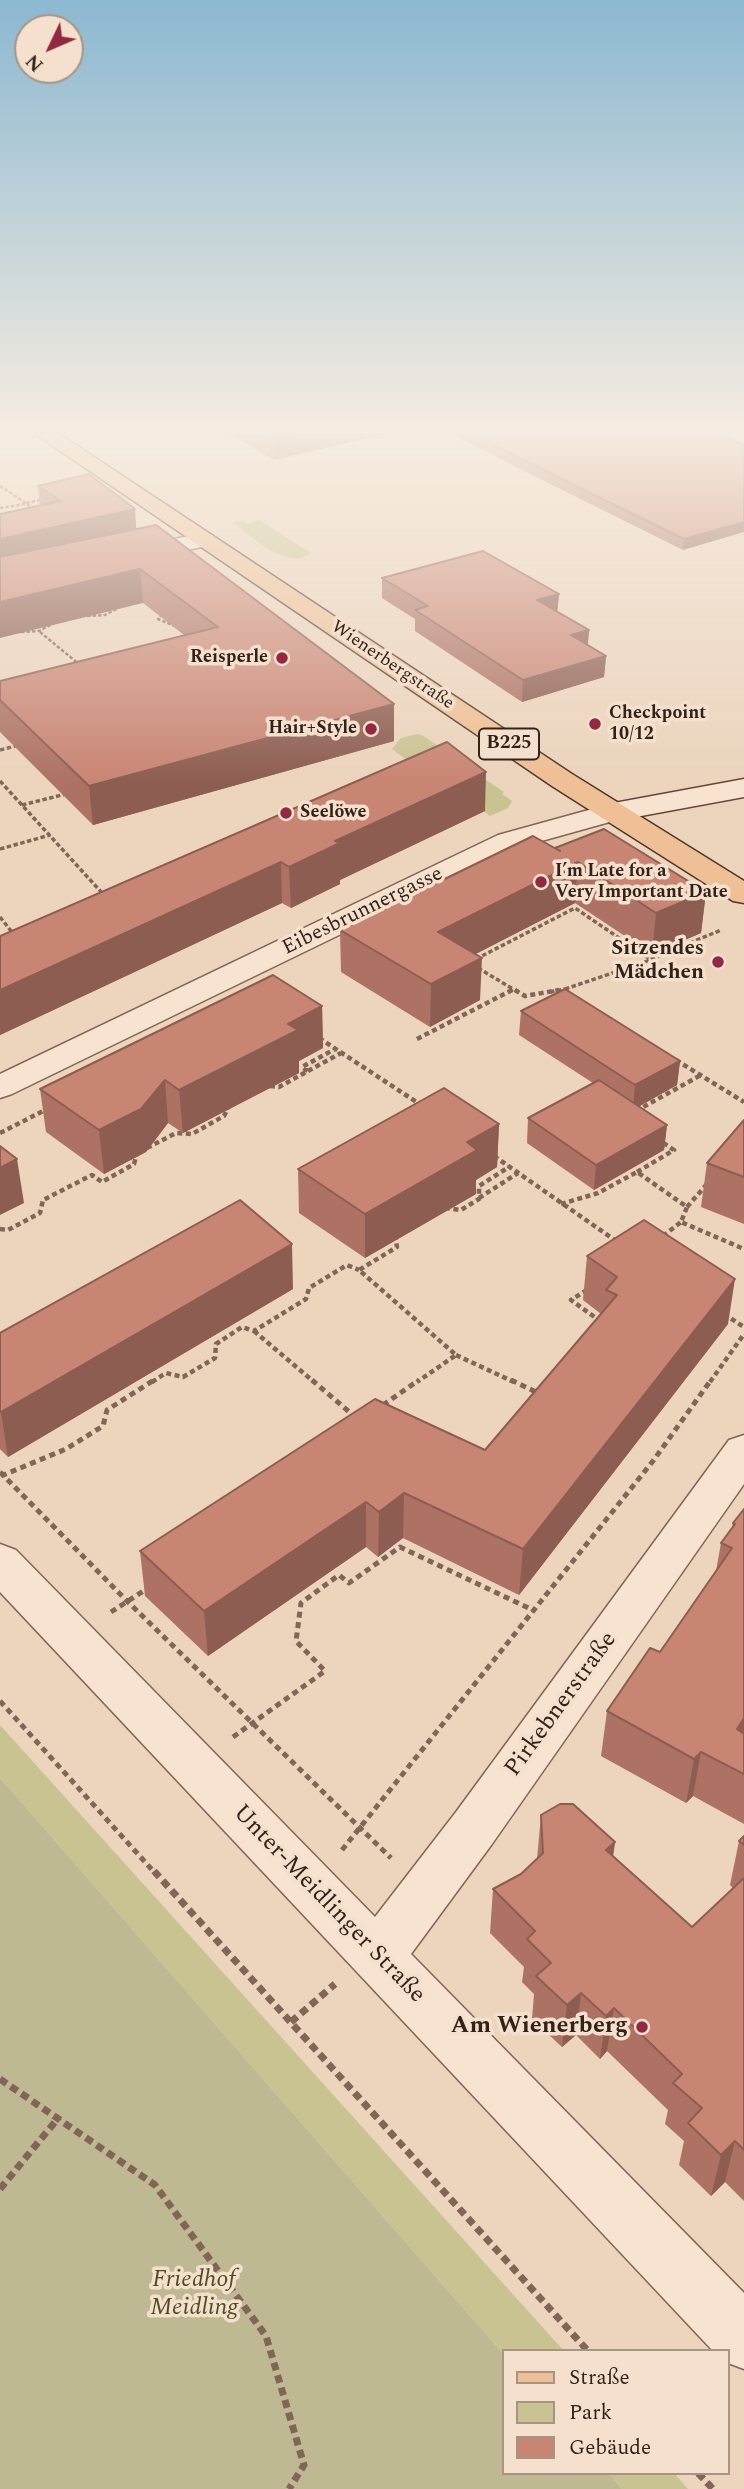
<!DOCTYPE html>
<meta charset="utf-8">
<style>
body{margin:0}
#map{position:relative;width:744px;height:2489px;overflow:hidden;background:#ecd4bd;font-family:Spectral,serif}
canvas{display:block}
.legend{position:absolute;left:502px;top:2349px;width:228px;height:126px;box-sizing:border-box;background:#f4e0cc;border:2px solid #a79485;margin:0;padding:9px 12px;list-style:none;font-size:21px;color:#33221b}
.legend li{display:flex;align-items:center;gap:14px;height:35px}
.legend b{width:35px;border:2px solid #a79485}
.north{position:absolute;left:14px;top:14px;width:70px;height:70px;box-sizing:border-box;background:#f4e0cc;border:2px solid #a79485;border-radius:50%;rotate:226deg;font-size:19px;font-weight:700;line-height:28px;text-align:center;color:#33221b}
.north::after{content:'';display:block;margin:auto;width:24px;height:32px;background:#902941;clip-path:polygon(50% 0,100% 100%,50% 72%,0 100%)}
</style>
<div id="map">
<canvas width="744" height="2489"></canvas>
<ul class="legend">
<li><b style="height:9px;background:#efbf95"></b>Straße</li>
<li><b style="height:19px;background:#c9c392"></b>Park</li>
<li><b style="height:19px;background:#c98574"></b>Gebäude</li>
</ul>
<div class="north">N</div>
</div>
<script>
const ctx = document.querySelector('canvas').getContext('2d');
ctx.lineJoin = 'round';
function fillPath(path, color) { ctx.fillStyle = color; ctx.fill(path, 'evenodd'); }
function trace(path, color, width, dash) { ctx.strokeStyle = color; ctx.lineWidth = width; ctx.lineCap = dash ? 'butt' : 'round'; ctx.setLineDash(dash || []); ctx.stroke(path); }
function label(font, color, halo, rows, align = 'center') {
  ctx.font = font + ' Spectral,serif'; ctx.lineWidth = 7; ctx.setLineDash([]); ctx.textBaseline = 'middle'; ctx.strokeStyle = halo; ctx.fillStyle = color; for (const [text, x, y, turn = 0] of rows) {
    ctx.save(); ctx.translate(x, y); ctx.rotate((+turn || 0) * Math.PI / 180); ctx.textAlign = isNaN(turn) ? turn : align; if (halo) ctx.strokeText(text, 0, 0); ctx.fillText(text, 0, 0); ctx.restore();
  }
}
const green = new Path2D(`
 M242,520L248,524L259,520L311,553C288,572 252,536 233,523Z
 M417,734L422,735L455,758L420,770L392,749L401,738Z
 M464,765L504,792L502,794L512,801L508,808L490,816L436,773Z
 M0,1725L564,2351H504V2355L0,1778Z
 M608,2473H674L688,2489H622Z`);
const cemetery = new Path2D(`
 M0,1778L504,2355V2473H608L622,2489H0Z`);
const pathFar4 = new Path2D(`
 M0,486L26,503
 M0,508L25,504
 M34,510L26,503L45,499
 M162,614L158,619L177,627
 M87,616L105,615L120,607
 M21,632L39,631L54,623
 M40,632L79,664`);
const pathFar3 = new Path2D(`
 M0,750L19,745
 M0,781L103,894
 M22,805L66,794
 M0,849L50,835
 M0,917L15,936
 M476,959L575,908L650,959
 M478,968L513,989
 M565,989L645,962L721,930
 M509,992L514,989L518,992
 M550,992L564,989L567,992`);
const pathFar2 = new Path2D(`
 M515,990L525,996L559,990
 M565,990L568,992
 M319,1038L421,1105
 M417,1039L512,990
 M676,1060L744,1102
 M308,1071L341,1053
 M270,1086L279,1087L308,1071L302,1067L335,1049
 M636,1111L701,1075
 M0,1133L47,1109
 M147,1148L176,1133L192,1134L224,1116L229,1106
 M494,1156L619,1243
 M637,1172L674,1150L662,1142
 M479,1198L518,1173
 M561,1204L598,1193L637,1172L687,1207L681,1222L744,1249
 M687,1207L707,1184
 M445,1208L461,1210L479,1199V1186L509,1167
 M0,1229L8,1230L40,1213L43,1200L92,1175L102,1182L134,1164L137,1153
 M395,1235L397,1247L359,1270L456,1355L417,1382
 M663,1236L681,1222
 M587,1290L571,1300L600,1321
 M724,1314L744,1327
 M254,1331L314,1382
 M456,1355L514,1382
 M152,1382L166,1373L183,1377L215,1358L216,1344L242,1327L254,1331L306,1299L309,1288L347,1265L359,1270
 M710,1382L744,1334`);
const pathFar1 = new Path2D(`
 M312,1380L354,1416
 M511,1380L538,1393
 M383,1405L419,1380
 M0,1472L127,1601L391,1858
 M1,1476L66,1449L103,1426L107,1410L154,1380
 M111,1612L148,1588
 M0,1701L155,1873
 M233,1737L325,1671L296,1641L301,1603L339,1575L349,1583L400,1547L535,1611
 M342,1850L653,1461L711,1380`);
const path = new Path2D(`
 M154,1871L588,2351
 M291,2022L335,1984
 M0,2079L155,2185L266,2336L304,2465L289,2489
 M0,2189L59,2117
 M698,2473L713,2489`);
const street = new Path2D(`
 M204,533L212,535L216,540L212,545L132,561L124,559L120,554L124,549Z
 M614,803L624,806L629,812L624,818L520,847L12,1094L0,1098V1074L498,835Z
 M744,1435V1484L492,1844L411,1954L744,2293V2369L728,2363V2351H713L0,1592V1544L16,1550L375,1917L456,1812L729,1440Z`);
const secondary = new Path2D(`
 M744,779V797L614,821L604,818L599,812L604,806L614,803Z`);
const primary = new Path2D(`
 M34,433H58L572,774L744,881V903L733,901L552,786Z`);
const wall = new Path2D(`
 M228,433H388L274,460Z
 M458,433H718L683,550L458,438Z
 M38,486L136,530L394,704V741L93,825L0,732V681L184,635L143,603L40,506Z
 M382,578L559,594L557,612L589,630L588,645L606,656L604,677L522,702L415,631V619L382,598Z
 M485,811L340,880V884L291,908L282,903L0,1035V936L21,927Z
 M555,848L706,892L701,933L652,954L575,903L475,954L480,1000L430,1027L341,972L340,930Z
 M322,1006L323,1048L299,1061V1073L183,1133L168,1123L146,1152L104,1174L46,1132L40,1089Z
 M521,1011L680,1061L677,1085L639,1106L667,1125L664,1150L594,1190L527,1143L528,1118L593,1083L519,1035Z
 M744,1120V1224L701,1207L707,1163Z
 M499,1124L497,1167L476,1180V1194L365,1258L299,1213L298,1169Z
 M587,1256L728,1324L519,1595L403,1538L378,1557L366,1547L208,1656L145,1596L140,1551L485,1450L601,1314L583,1300Z
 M293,1289L8,1457L0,1449V1333Z
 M744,1509V1824L693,1796L686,1803L601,1756L607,1711L660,1652L716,1571L721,1543L732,1528L733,1523Z
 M541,1815L615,1842L613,1856L692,1927L733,1888L730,1885L739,1841L744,1836V2201L725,2182L711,2196L679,2165L684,2141L665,2124L668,2110L607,2051L600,2059L576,2035L562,2047L532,2019L534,1994L522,1982L524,1967L490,1933L493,1889L521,1874L537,1859Z`);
const shadedWall = new Path2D(`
 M290,433H388L274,460V437Z
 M135,509L137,542L0,574V539Z
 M744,522V532L683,550L684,539Z
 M140,569L143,603L0,638V602Z
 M559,594L557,614L537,600Z
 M589,630L587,651L571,635Z
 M606,656L604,677L522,702L523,680Z
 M394,704V741L93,825L89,786Z
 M486,772L485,811L340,880V884L291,908L289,867L335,841Z
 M281,862L282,903L0,1035V990Z
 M578,862L575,903L437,974L438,932Z
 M706,892L701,933L652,954L656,913Z
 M482,958L480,1000L430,1027L431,984Z
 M322,1006L323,1048L299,1061V1073L183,1133L179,1090L288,1024Z
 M680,1061L677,1085L633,1110L635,1085Z
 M165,1080L168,1123L146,1152L104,1174L99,1130Z
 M499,1124L497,1167L476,1180V1194L365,1258V1214L467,1142Z
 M667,1125L664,1150L594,1190L596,1165Z
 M17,1159L24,1203L0,1215V1168Z
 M292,1244L293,1289L8,1457L1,1412Z
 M735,1279L728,1324L519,1595L523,1549Z
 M404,1493L403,1538L378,1557L379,1512Z
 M366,1502V1547L208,1656L204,1611Z
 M744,1718V1748L737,1729Z
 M701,1752L693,1796L686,1803L694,1759Z
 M615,1842L609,1886L606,1850Z
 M581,1993L576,2035L562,2047L567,2005Z
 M614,2008L607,2051L600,2059L606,2016Z
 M735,2141L725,2182L711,2196L721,2155Z`);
const building = new Path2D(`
 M267,433H290L274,437Z
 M468,433H718L744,445V522L684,539Z
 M89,474L135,509L0,539V514L61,501L38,486Z
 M156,525L394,704L89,786L0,700V681L218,627L140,569L0,602V557Z
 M483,551L559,594L537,600L589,630L571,635L606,656L523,680L415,610L428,606L382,578Z
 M447,742L486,772L335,841L340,843L289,867L281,862L0,990V936Z
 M604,829L706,892L656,913L578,862L438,932L482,958L431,984L340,930L533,836L560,851L555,848Z
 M273,975L322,1006L288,1024L298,1030L179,1090L165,1080L141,1109L99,1130L40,1089Z
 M565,989L680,1061L635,1085L521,1011Z
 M599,1080L667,1125L596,1165L528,1118Z
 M444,1088L499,1124L467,1142L477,1150L365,1214L298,1169Z
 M744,1120V1177L707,1163Z
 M0,1146L17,1159L0,1168Z
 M240,1200L292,1244L1,1412L0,1411V1333Z
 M644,1220L735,1279L523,1549L404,1493L379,1512L366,1502L204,1611L140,1551L375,1399L485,1450L617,1295L606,1290L617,1277L587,1256Z
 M744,1509V1718L737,1729L744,1734V1774L701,1752L694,1759L607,1711L650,1648L660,1652L732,1548L721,1543L735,1524L733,1523Z
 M560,1804H573L615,1842L606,1850L692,1927L744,1878V2150L735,2141L721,2155L688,2123L702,2108L673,2083L682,2074L614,2008L606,2016L581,1993L567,2005L536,1976L551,1963L527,1939L535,1931L493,1889L521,1874L543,1853L541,1815Z
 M744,1836V1845L739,1841Z`);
const markers = [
 [282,658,7,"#902941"],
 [595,724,7,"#902941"],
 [371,729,7,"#902941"],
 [286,813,7,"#902941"],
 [541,882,7,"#902941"],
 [718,962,7,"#902941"],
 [642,2027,7,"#902941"]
];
const farPoinames = [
 ["Reisperle",268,658,"right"],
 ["Checkpoint",609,714],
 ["10/12",609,735],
 ["Hair+Style",357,729,"right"],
 ["Seelöwe",300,813],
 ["I’m Late for a",555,872],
 ["Very Important Date",555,893]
];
const farStreetnames = [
 ["Wienerbergstraße",392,666,34]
];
const shields = [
 [509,744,60]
];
const shieldNames = [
 ["B225",509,744]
];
const streetNames = [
 ["Eibesbrunnergasse",363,912,-26]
];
const poiNames = [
 ["Sitzendes",704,950],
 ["Mädchen",704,974]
];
const nearStreetnames = [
 ["Pirkebnerstraße",562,1705,-54],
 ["Unter-Meidlinger Straße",328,1905,46]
];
const nearPoinames = [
 ["Am Wienerberg",628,2027]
];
const nearParknames = [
 ["Friedhof",194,2281],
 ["Meidling",194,2309]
];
fillPath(green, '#c9c392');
fillPath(cemetery, '#beb992');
trace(street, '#836557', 3);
trace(secondary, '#65463a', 3);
trace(primary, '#50352c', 3);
trace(pathFar4, '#836557', 2.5, [3.5, 2]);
trace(pathFar3, '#836557', 3.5, [4.5, 2.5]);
trace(pathFar2, '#836557', 4.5, [5, 3.5]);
trace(pathFar1, '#836557', 5, [6, 4.5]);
trace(path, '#836557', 7, [8, 5]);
fillPath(street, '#f7e3d0');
fillPath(secondary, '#f7e3d0');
fillPath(primary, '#efbf95');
fillPath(wall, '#ad7264');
fillPath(shadedWall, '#8d5d51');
fillPath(building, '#c98574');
trace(building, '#8d5d51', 2);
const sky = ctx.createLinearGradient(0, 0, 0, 782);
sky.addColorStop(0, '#8bb8d1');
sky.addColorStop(0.55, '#f6ece1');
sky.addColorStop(1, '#f6ece100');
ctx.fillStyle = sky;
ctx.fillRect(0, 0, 744, 782);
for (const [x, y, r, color] of markers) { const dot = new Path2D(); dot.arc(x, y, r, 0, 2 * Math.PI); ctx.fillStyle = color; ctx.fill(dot); trace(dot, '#f4e0cc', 2.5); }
label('bold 18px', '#33221b', '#f4e0cc', farPoinames, 'left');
label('18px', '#33221b', '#f4e0cc', farStreetnames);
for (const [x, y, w] of shields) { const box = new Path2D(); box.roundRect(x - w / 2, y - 15.5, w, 31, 5); ctx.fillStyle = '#f4e0cc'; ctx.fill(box); trace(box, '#33221b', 2); }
label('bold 19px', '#33221b', null, shieldNames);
label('21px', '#33221b', '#f4e0cc', streetNames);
label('bold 21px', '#33221b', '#f4e0cc', poiNames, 'right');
label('24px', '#33221b', '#f4e0cc', nearStreetnames);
label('bold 24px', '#33221b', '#f4e0cc', nearPoinames, 'right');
label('italic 24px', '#4d4f23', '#f4e0cc', nearParknames);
</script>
